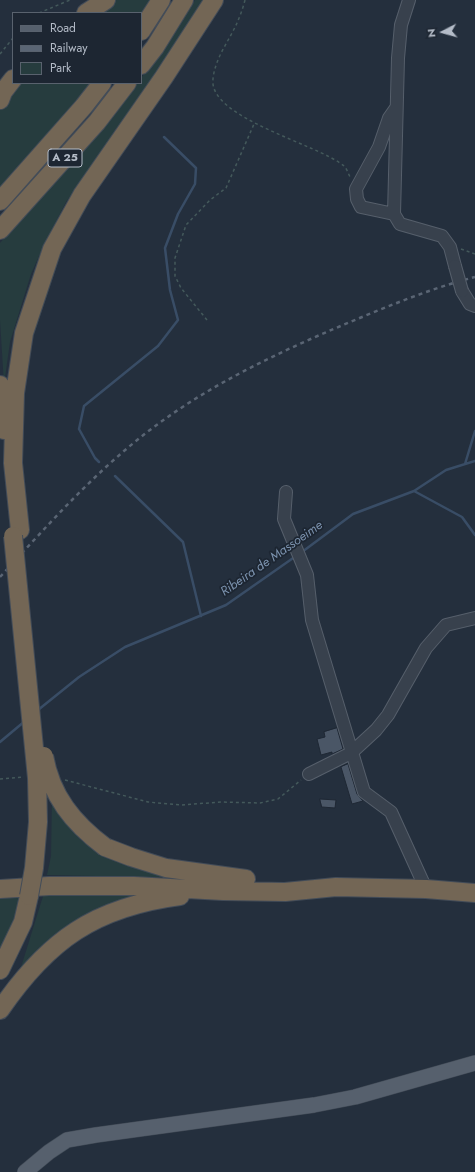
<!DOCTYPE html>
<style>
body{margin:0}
#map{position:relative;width:475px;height:1172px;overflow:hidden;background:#242f3d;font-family:Jost,sans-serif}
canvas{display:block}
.legend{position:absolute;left:12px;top:12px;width:130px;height:72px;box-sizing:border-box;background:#1d2632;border:1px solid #59626e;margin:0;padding:5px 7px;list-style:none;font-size:12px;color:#b4bcc8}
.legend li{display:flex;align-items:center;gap:8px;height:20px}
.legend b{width:20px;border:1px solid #59626e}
.north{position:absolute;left:423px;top:12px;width:40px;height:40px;-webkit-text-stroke:3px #1d2632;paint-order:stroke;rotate:264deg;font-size:11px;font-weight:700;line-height:16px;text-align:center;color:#b4bcc8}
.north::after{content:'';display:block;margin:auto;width:14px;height:18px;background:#b4bcc8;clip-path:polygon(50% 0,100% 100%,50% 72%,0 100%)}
</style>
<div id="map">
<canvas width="475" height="1172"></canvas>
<ul class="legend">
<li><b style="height:5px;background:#56606d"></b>Road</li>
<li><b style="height:5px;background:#5a6574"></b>Railway</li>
<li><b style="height:11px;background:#263c3e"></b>Park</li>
</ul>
<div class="north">N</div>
</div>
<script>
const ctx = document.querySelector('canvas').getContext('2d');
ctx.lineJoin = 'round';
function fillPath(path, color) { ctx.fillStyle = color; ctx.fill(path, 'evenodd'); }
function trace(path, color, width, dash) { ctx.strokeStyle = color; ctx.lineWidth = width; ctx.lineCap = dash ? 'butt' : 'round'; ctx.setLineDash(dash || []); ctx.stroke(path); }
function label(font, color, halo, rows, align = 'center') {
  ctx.font = font + ' Jost,sans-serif'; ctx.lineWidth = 3.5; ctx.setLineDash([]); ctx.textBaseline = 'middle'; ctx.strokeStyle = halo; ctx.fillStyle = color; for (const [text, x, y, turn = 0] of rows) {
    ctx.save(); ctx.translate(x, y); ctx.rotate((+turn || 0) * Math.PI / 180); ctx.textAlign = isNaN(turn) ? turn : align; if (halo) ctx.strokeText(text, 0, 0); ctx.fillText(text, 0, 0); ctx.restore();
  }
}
const green = new Path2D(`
 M115,0H150L141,14V13H97Z
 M195,0H206L199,12L66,202L44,245L31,274L10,342L4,385L0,320V243L78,156L137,83H141V78L167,44Z
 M14,83H91L0,190V109Z
 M52,796C60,812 68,827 81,840C104,861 161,870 191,878L47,875L51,856Z
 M44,893L169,894L129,902L13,984L22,964Z
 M25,894L0,959V896Z`);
const stream = new Path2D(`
 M99,462L95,458L79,429L84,406L158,346L178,320L170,290L165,248L178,214L195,184L196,168L164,137
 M465,464L475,431
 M115,476L183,542L201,616
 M414,491L446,470L475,461
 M302,552L353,514L414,491L462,517L475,535
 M38,710L79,677L125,647L226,605L296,556
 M0,742L25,721`);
const building = new Path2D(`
 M337,728L343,749L332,754V752L321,755L317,739L325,737L324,732Z
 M348,764L357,794L363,801L352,804L341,767Z
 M320,799L336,800L335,808L322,807Z`);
const path = new Path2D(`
 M245,0C243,8 240,16 237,23C229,41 215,58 213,79C208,118 318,144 344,166C347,169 348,173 350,177
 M39,13L70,0
 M0,54L13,38
 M461,249L475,254
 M207,320L181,288L175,276V258L186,225L210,200L226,188L254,124
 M0,779L24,777
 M65,780L148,802L181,805L221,802L260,803L278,799L301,780`);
const minor = new Path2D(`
 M409,0L401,25L398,58L394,214L400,224L442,236L450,247L455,266
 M394,214L361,207L357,199L356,189L379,147L389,118L396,108
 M462,291L470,304L475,306
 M286,492L284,519L307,575L312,620L364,792L391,812L426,889
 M309,774L351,753L376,730L388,715L426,648L446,625L475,618`);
const major = new Path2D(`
 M25,1172L49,1152L67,1140L96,1135L314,1105L355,1097L475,1063`);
const highway = new Path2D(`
 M86,13L106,0
 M141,31L161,0
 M141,65L155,47L184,0
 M0,100L3,92L13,79
 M0,201L84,106L102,83
 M0,230L97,122L127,83
 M0,385L4,430
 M20,530L13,463L15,393L24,333L52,249L82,195L164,77L214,0
 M105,847L131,857L166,868L246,879
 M0,889L49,886H134L223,891L285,892L336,887L426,889L475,893
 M0,970L23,922L29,896
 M0,1010C48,940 95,907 180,896`);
const rail = new Path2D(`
 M0,577C47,526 92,475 146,433C208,385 279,352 350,322C391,305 432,288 475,277`);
const minorBridge = new Path2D(`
 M455,266L462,291`);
const highwayBridge = new Path2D(`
 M13,536L37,778L38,822L34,868L29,896
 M44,756C51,796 73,823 105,847`);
const shields = [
 [65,158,34]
];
const shieldNames = [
 ["A 25",65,158]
];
const waterNames = [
 ["Ribeira de Massoeime",272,559,-35]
];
fillPath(green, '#263c3e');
trace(stream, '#394d66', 2.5);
fillPath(building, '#4a5666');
trace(building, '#1f2834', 1);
trace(minor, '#565f6b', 14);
trace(major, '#414a56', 16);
trace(highway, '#434c58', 20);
trace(path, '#44595b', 1.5, [3, 3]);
trace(minor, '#38414d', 12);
trace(major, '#56606d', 15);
trace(highway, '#736655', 18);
trace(rail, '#5a6574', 2.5, [4, 4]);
trace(minorBridge, '#565f6b', 14, []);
trace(highwayBridge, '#434c58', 20, []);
trace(minorBridge, '#38414d', 12);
trace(highwayBridge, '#736655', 18);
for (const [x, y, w] of shields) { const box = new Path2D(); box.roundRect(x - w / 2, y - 9, w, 18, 3); ctx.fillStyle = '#1d2632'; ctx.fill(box); trace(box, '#b4bcc8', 1); }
label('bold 11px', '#b4bcc8', null, shieldNames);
label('italic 13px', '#7c93af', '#1d2632', waterNames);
</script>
